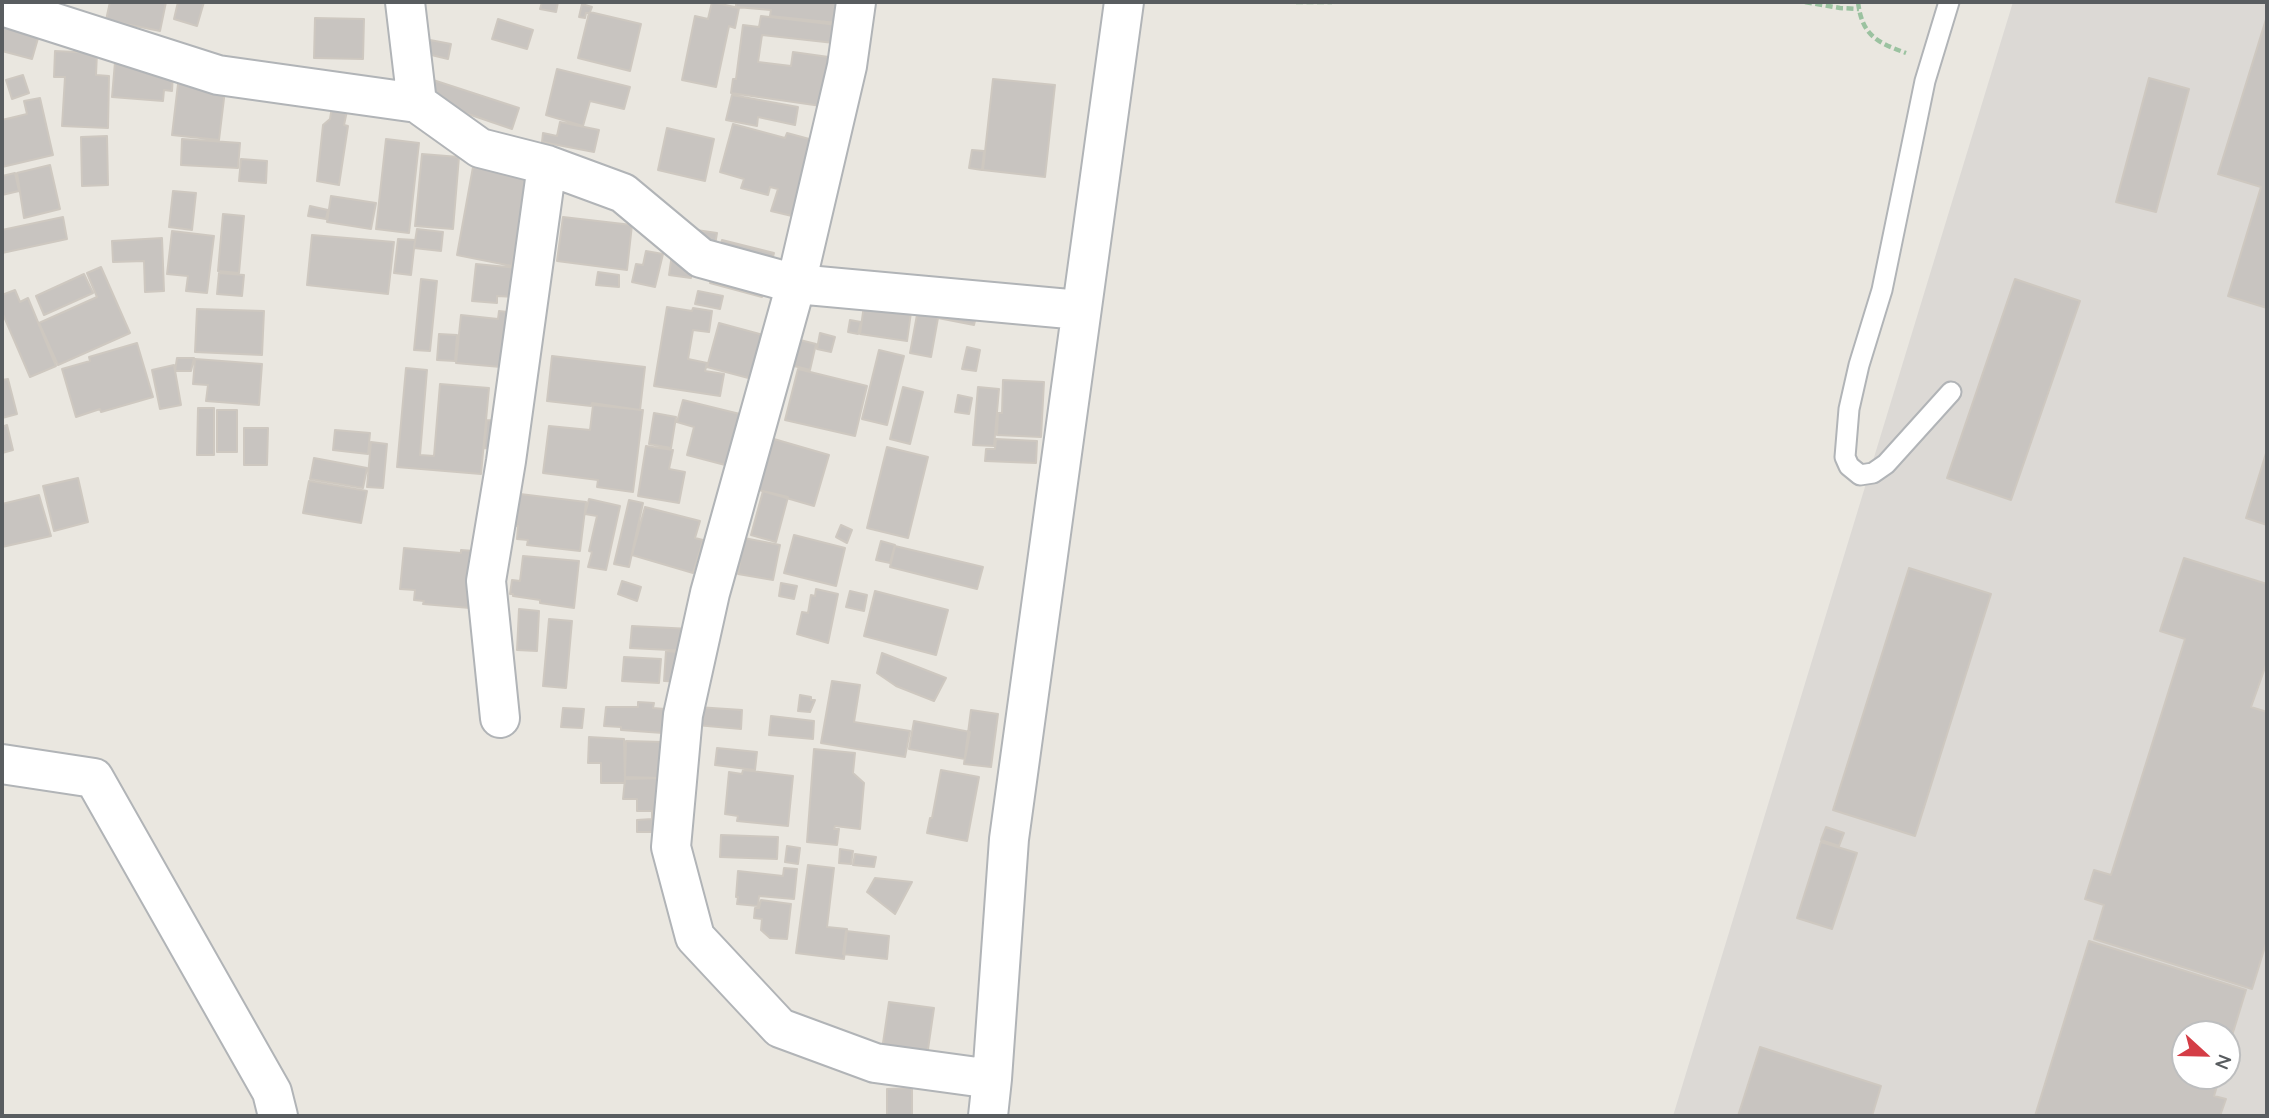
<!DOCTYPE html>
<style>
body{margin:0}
#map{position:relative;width:2269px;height:1118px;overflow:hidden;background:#eae7e0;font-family:Quicksand,sans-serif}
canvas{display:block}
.frame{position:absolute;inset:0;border:4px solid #595d60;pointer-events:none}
.north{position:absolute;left:2171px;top:1020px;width:70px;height:70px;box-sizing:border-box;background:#fff;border:2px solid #bdbebf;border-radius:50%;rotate:112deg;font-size:19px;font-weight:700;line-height:28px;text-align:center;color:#595d60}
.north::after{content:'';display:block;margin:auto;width:24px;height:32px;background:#d43d46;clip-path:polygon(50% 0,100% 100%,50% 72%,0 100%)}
</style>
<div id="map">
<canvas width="2269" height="1118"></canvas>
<div class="frame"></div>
<div class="north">N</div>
</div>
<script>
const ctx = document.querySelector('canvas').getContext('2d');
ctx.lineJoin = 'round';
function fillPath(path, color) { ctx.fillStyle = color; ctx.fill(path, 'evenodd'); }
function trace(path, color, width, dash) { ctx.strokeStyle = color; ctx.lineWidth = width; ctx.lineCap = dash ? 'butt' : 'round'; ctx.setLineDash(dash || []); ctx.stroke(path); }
const industrial = new Path2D(`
 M2013,2H2267V1116H1673ZM2185,1034H2227V1076H2185Z`);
const building = new Path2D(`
 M110,2H166L160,31L106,20Z
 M178,2H204L197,26L174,19Z
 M542,2H558L556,12L540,9Z
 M712,2L739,8L735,28L729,26L716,87L682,80L695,16L708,19Z
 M736,2H850L847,24L770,16L771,10L736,7Z
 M582,4L592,7L590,12L641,24L630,71L578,58L589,13H586L585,18L579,17Z
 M761,16L846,26L843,44L762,35L758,62L791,66L793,52L843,59L835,108L731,93L733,79H736L743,25L759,27Z
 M2267,16V308L2228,296L2261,187L2218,174Z
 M315,18L364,19L363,59L314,58Z
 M498,19L533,30L527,49L492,39Z
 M2,25L39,35L32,59L2,51Z
 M430,40L451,44L448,59L427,54Z
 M55,51L97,53L96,75L109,76L108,128L62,126L65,77H54Z
 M115,62L173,74L172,91L164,90L163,101L112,97Z
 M183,69L226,82L219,140L172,135L178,84H181Z
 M557,69L630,87L624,109L590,101L583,126L546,115Z
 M23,75L29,93L12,99L6,80Z
 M427,78L519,108L512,129L427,100Z
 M2149,78L2189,89L2156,212L2116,202Z
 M993,79L1055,85L1045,177L983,170Z
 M732,95L798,107L795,125L758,117L757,126L726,120Z
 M40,98L53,155L2,167V120L27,114L24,101Z
 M332,107L347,111L344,125L348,126L339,185L317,181L323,125L330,119Z
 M560,122L599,130L594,152L542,142L543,133L557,136Z
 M733,124L785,138L787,133L813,140L792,216L771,211L778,189L770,187L768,195L741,188L744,179L720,172Z
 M667,128L714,139L705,181L658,170Z
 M107,136L108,185L82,186L81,137Z
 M182,139L240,143L238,168L181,165Z
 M386,139L419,143L409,233L376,229Z
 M972,150L984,151L982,170L969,168Z
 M422,154L459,157L453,229L415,226Z
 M241,159L267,161L266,183L239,181Z
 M50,165L60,209L24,218L17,173Z
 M473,167L528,177L512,266L457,255Z
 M15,173L19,191L2,195V176Z
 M173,191L196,193L192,230L169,227Z
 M331,196L376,203L371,229L327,222Z
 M310,206L328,210L326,219L308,216Z
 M223,214L244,216L239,273L218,271Z
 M63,217L67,239L2,253V230Z
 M563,217L632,225L627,270L557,261Z
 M676,227L717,233L713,257L694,254L691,278L669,275Z
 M417,229L443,232L441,251L414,248Z
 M172,231L214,236L207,293L186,291L188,276L167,274Z
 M312,235L394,242L388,294L307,285Z
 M162,238L164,291L145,292L144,261L113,262L112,241Z
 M398,239L415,240L411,275L394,273Z
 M722,240L774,253L762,297L710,283Z
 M646,251L663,254L655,287L632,282L636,264L643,265Z
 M476,264L518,268L515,297L497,296V303L472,301Z
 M101,267L130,333L58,365L39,323L97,297L87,273Z
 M598,272L619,275V287L596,285Z
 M219,273L244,275L242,296L217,294Z
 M84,274L93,293L44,315L36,296Z
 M421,279L437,281L430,351L414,350Z
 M2015,279L2080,301L2011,500L1947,478Z
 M15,290L20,302L28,298L56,366L30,377L2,312V295Z
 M698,291L723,296L720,309L695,304Z
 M866,291L913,298L907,341L860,334Z
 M921,293L979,303L974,325L938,318L931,357L910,353Z
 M667,307L692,311L693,308L712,311L709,332L693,330L688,359L707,363L705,371L724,374L720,396L654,386Z
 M197,309L264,311L262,355L195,352Z
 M499,311L517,313L512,368L456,363L461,315L498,319Z
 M850,320L861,322L858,334L848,332Z
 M719,323L767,336L756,380L707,367Z
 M820,333L835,337L831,352L817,349Z
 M439,334L457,335L455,361L437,360Z
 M796,339L816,344L810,370L790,365Z
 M137,343L153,397L101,412L100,409L76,417L62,369L90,361L89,357Z
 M967,347L980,350L976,371L962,369Z
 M879,350L904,356L887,425L862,419Z
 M552,356L645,367L640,410L592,403L591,406L547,401Z
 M177,358H194L191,371H175Z
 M195,359L262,364L259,405L206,401L208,385L193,384Z
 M174,365L181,405L160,409L152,370Z
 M406,368L427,370L420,455L434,456L440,384L489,388L481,474L397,467Z
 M798,369L867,386L855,436L785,420Z
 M8,379L17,414L2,418V380Z
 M1003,380L1044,382L1041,437L997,435L998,413H1002Z
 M903,387L923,392L910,444L890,439Z
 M978,387L999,389L994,446L973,445Z
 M958,395L972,398L969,414L955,412Z
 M683,400L748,416L729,466L687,455L694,427L677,422Z
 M593,405L643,410L633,492L597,487L598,480L543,473L549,426L590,430Z
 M198,408H214V455H197Z
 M217,410H237V452H217Z
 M654,413L676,417L671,448L649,444Z
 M487,420L502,421L499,449L484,448Z
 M7,425L13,450L2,453V427Z
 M244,428H268L267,465H244Z
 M335,430L370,433L368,454L333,450Z
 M767,437L829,455L814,506L752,488Z
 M996,439L1037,441L1036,463L985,461L986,449H995Z
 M371,442L387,444L383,488L367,487Z
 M646,446L673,450L669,469L685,472L679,503L638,496Z
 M887,447L928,457L908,538L867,528Z
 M2267,450V525L2246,518Z
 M314,458L367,468L363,488L310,479Z
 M78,478L88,522L54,531L43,486Z
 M309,481L367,491L361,523L303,513Z
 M763,491L788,497L776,542L751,535Z
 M520,494L586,502L580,551L527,545L528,540L517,539L518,526H516Z
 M39,495L51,536L2,547V504Z
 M589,499L620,506L606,570L588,567L592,552L589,551L597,516L585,514Z
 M629,500L643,503L629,567L614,564Z
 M645,507L700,521L695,538L703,540L693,573L632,555Z
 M841,525L852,530L847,543L836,537Z
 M794,535L845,548L836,586L784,573Z
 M744,538L780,545L773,580L738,574Z
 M881,541L895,545L890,563L876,560Z
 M895,546L983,567L977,589L890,567Z
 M404,548L461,553V550L488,552L482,609L423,604L424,601L414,600L415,590L400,589Z
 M523,556L579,561L574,608L540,603V600L513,596V594H510L512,580L520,581Z
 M2184,558L2267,584V662L2251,707L2267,712V940L2252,989L2094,939L2104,905L2085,899L2094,870L2111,875L2185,639L2160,631Z
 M1909,568L1991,594L1915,836L1833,810Z
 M622,581L641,587L637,601L618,594Z
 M781,583L797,586L794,599L779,596Z
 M816,589L838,594L828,643L797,634L802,612L808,613L811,595L815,596Z
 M850,591L867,595L864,611L846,607Z
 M875,591L948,610L936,655L864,636Z
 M519,609L539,611L537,651L517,650Z
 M549,619L572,621L566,688L543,686Z
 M632,626L691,629L689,651L630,648Z
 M666,651L691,653L689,682L664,681Z
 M882,653L946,678L934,701L896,686L877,673Z
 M624,657L661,659L659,683L622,681Z
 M832,681L860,685L854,722L910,731L905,757L821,743Z
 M800,695L811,697V700H815L810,712L798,711Z
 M638,702L654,703L653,708L665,709L663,733L621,730V727L604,726L606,707H638Z
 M697,707L742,710L741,729L696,725Z
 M563,708L584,709L582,728L561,727Z
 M971,710L998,714L991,767L964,764Z
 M771,716L814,721L813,739L769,735Z
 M914,721L970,732L965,759L909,749Z
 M589,737L624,739L625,783H601V763H588Z
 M626,741L663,742L662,778L625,777Z
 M717,748L757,752L755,770L715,765Z
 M814,749L855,753L853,773L864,783L860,829L835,826L834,829H839L837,845L807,842Z
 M743,770L793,776L788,826L737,821L738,816L725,814L729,772L742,774Z
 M941,770L979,777L967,841L927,833L930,818H932Z
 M664,778L674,832H637V820L652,819V811H637V799H623L625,779Z
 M1826,827L1844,833L1839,846L1821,840Z
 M721,835L778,837L777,859L720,857Z
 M1821,842L1857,853L1832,929L1797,918Z
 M787,846L800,848L798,864L785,862Z
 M840,849L853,851L851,864L839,863Z
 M855,854L876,857L874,867L853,865Z
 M808,865L834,868L827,927L847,929L844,959L796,953Z
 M784,868L797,869L794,899L759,896L758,906L737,904L738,897H736L738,871L783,876Z
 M875,878L912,882L895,914L867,892Z
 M761,900L791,904L787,939L770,938L761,930L762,919L754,918L755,908H759Z
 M846,931L889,936L887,959L843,954Z
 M2089,941L2246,990L2227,1052V1034H2185V1076H2220L2214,1096L2226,1099L2220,1116H2035Z
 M889,1002L934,1008L927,1056L882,1050Z
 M1760,1047L1881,1086L1872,1116H1738Z
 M912,1088V1116H887V1089Z`);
const path = new Path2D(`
 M1296,2H1332
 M1805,2L1840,8L1859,9
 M1858,2C1862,35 1876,42 1906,53`);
const lane = new Path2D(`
 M1949,2L1925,81L1882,290L1859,365L1849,409L1845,457L1849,466L1860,475L1873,473L1886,464L1951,392`);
const street = new Path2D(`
 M405,2L417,103
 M856,2L847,66L796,284L710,593L683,715L671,847L695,937L780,1028L875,1063L992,1079
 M2,6L218,75L417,103L480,148L547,165L623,193L701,258L796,284L1080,310
 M500,718L486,581L506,461L547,165
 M2,764L94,778L272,1092L278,1116
 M988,1116L992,1079L1009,839L1124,2`);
fillPath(industrial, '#dcd9d5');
fillPath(building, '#c8c4c0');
trace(building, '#cec8c0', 2);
trace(lane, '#b1b4b7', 23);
trace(street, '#b1b4b7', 42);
trace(path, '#9bc2a0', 4.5, [7, 3.5]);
trace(lane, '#fff', 19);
trace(street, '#fff', 38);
</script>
